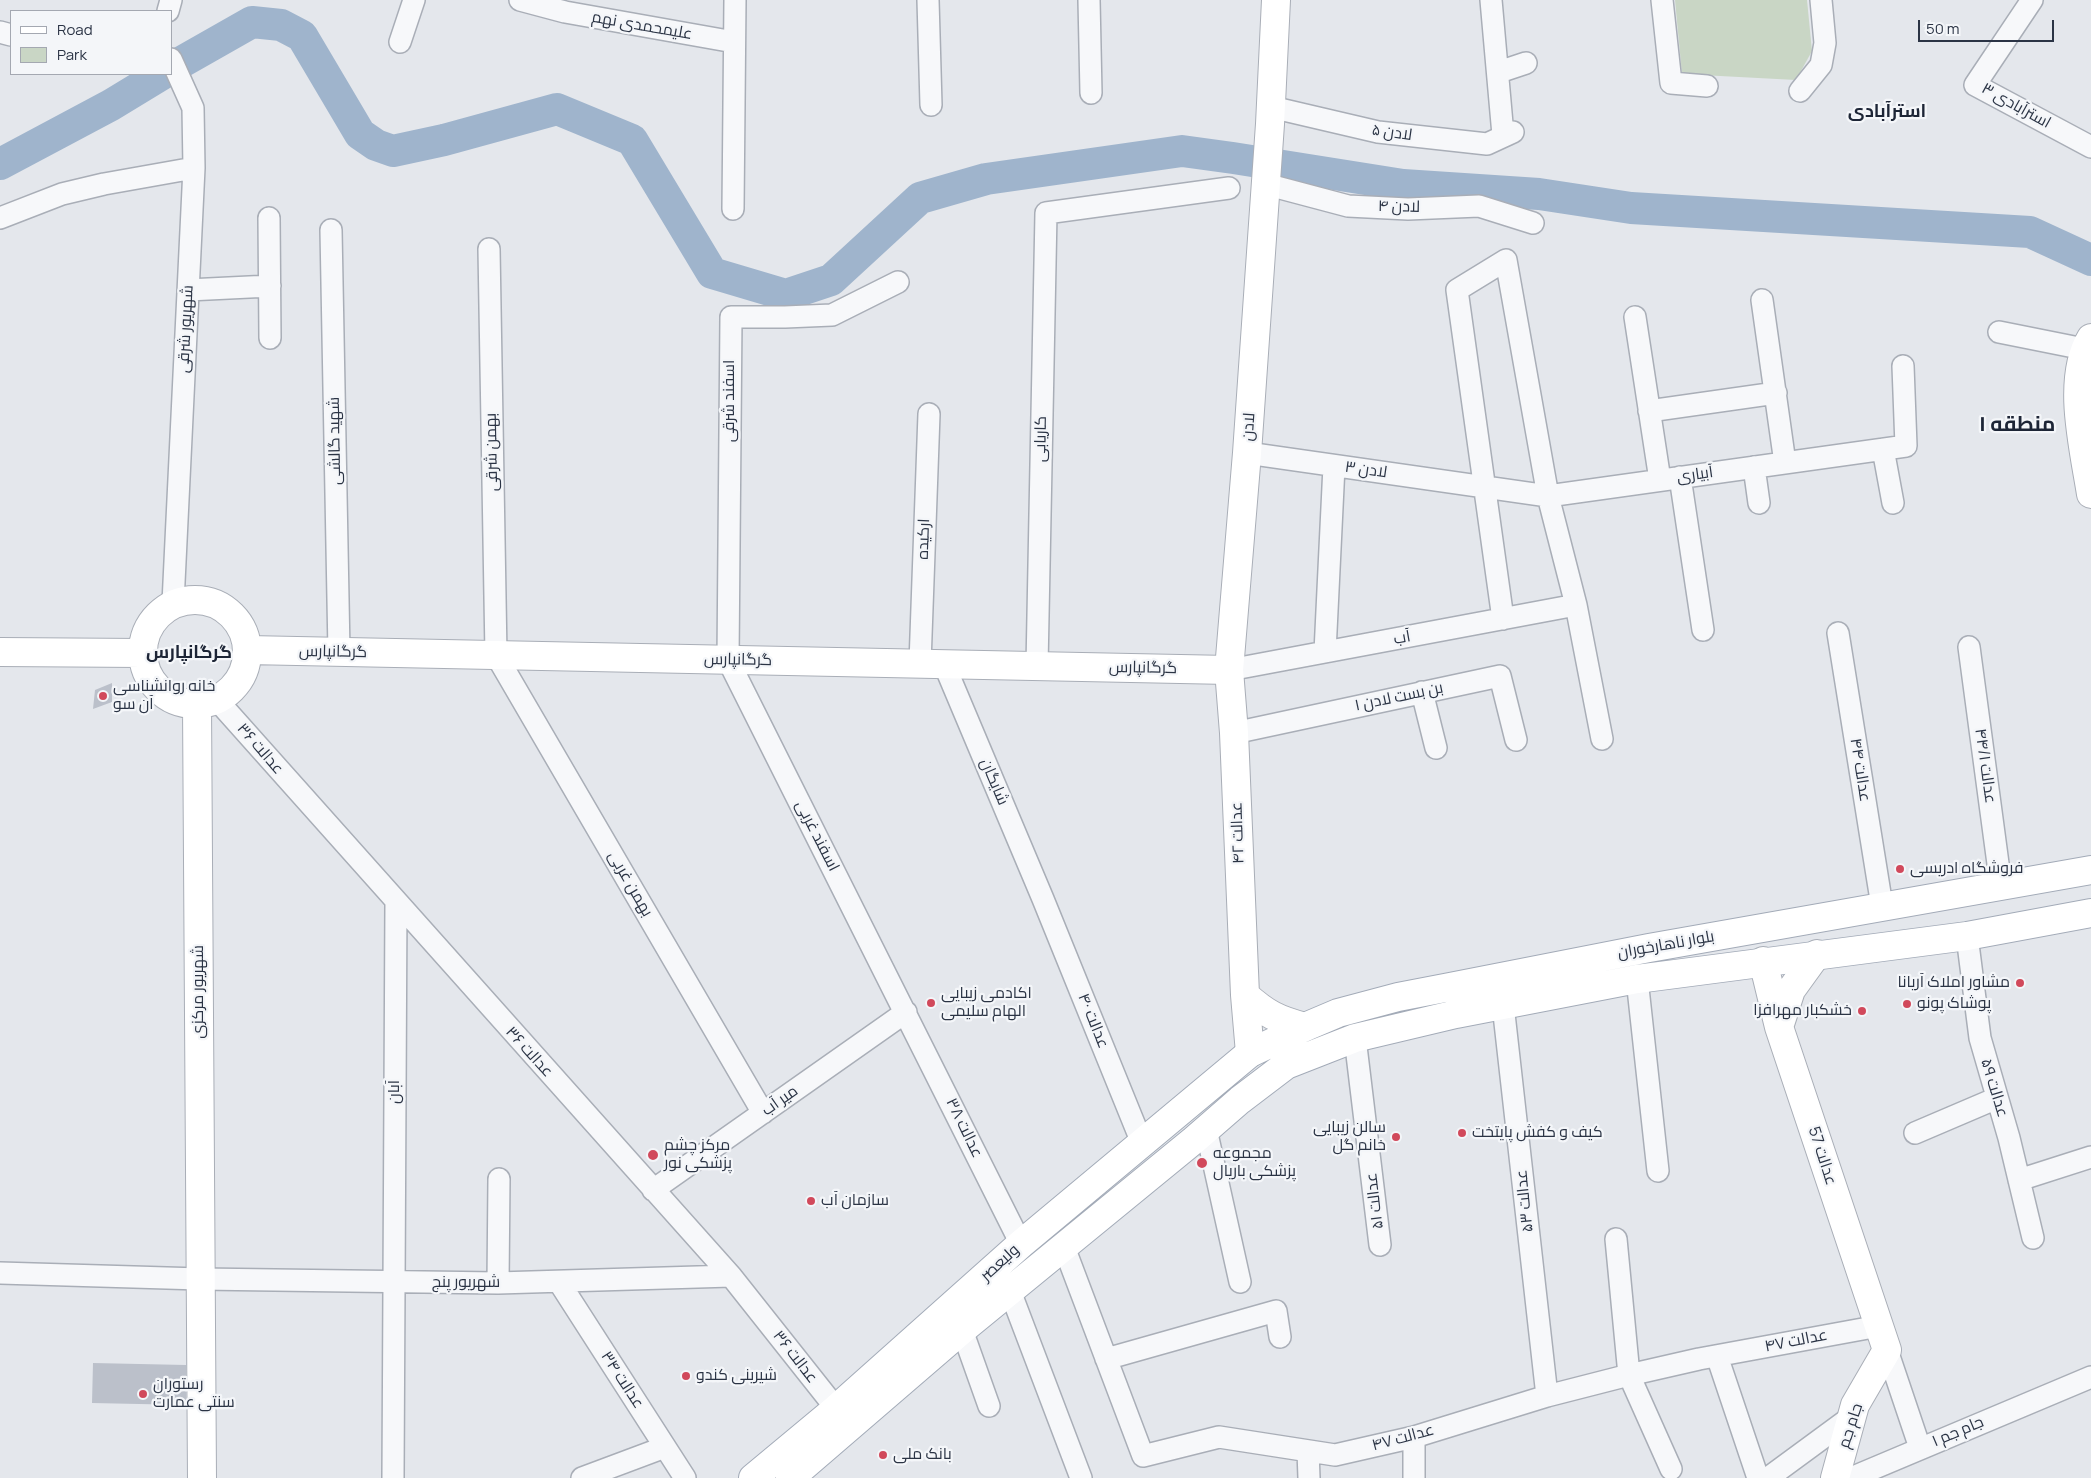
<!DOCTYPE html>
<meta charset="utf-8">
<style>
body{margin:0}
#map{position:relative;width:2091px;height:1478px;overflow:hidden;background:#e4e7ec;font-family:Manrope,sans-serif}
canvas{display:block}
.legend{position:absolute;left:10px;top:10px;width:162px;height:65px;box-sizing:border-box;background:#f4f6f9;border:1px solid #a4a8b1;margin:0;padding:6px 9px;list-style:none;font-size:15px;color:#2b3445}
.legend li{display:flex;align-items:center;gap:10px;height:25px}
.legend b{width:25px;border:1px solid #a4a8b1}
.scale{position:absolute;left:1918px;top:20px;width:136px;height:22px;box-sizing:border-box;border:2px solid #2b3445;border-top:0;padding-left:6px;font-size:15px;line-height:18px;white-space:nowrap;color:#2b3445;-webkit-text-stroke:4px #f4f6f9;paint-order:stroke}
</style>
<div id="map">
<canvas width="2091" height="1478"></canvas>
<ul class="legend">
<li><b style="height:6px;background:#fff"></b>Road</li>
<li><b style="height:14px;background:#c9d6c5"></b>Park</li>
</ul>
<div class="scale">50 m</div>
</div>
<script>
const ctx = document.querySelector('canvas').getContext('2d');
ctx.lineJoin = 'round';
function fillPath(path, color) { ctx.fillStyle = color; ctx.fill(path, 'evenodd'); }
function trace(path, color, width, dash) { ctx.strokeStyle = color; ctx.lineWidth = width; ctx.lineCap = dash ? 'butt' : 'round'; ctx.setLineDash(dash || []); ctx.stroke(path); }
function label(font, color, halo, rows, align = 'center') {
  ctx.font = font + ' Manrope,Cairo,sans-serif'; ctx.lineWidth = 4.5; ctx.setLineDash([]); ctx.textBaseline = 'middle'; ctx.strokeStyle = halo; ctx.fillStyle = color; for (const [text, x, y, turn = 0] of rows) {
    ctx.save(); ctx.translate(x, y); ctx.rotate((+turn || 0) * Math.PI / 180); ctx.textAlign = isNaN(turn) ? turn : align; if (halo) ctx.strokeText(text, 0, 0); ctx.fillText(text, 0, 0); ctx.restore();
  }
}
const green = new Path2D(`
 M1675,0H1807L1812,51L1796,80L1682,74Z`);
const river = new Path2D(`
 M171,68L252,22L281,25L302,36L360,134L376,145L393,151L444,140L557,109L632,140L712,273L786,295L831,280L920,198L986,179L1182,151L1233,158L1403,185L1539,194L1631,208L2030,232L2091,260
 M0,164L111,105L162,74`);
const building = new Path2D(`
 M112,683V702L93,709L95,690Z
 M93,1363L186,1365V1405L92,1403Z`);
const street = new Path2D(`
 M520,0L565,12L734,42
 M928,0L931,105
 M1089,0L1091,93
 M1491,0L1503,135
 M1662,0L1671,83L1707,86
 M2032,0L1975,85L2091,147
 M168,11L171,0
 M0,32L11,35
 M400,42L414,0
 M171,59L193,108L194,168L173,603
 M1499,72L1526,63
 M1800,91L1821,65L1825,43L1821,0
 M1271,107L1378,132L1487,144L1513,132
 M1265,184L1348,206L1408,209L1479,206L1533,223
 M733,209L735,0
 M0,218L62,194L104,184L194,168
 M269,218L270,338
 M331,230L339,652
 M489,249L496,655L763,1113
 M898,282L832,315L785,317H731L728,660L1021,1244
 M188,290L270,286
 M1762,300L1785,463
 M1635,317L1660,480
 M1999,332L2084,349
 M1649,411L1776,393
 M1883,449L1893,503
 M1247,453L1548,496L1906,446L1903,366
 M1754,467L1759,503
 M1680,477L1703,630
 M1503,619L1457,290L1506,260L1548,496L1576,605L1602,739
 M1838,633L1882,906
 M1969,647L2001,886
 M1325,652L1334,466
 M920,663L929,414
 M944,664L1043,899L1142,1143
 M1037,666L1046,213L1229,188
 M1229,670L1576,605
 M1422,692L1436,748
 M217,700L731,1276L846,1421
 M1234,733L1500,676L1516,740
 M1967,936L1980,1038L2009,1138L2033,1238
 M1637,979L1658,1171
 M1503,1005L1547,1396
 M1355,1038L1380,1245
 M1206,1129L1240,1282
 M1915,1133L1997,1098
 M2019,1180L2091,1157
 M653,1190L906,1012
 M1616,1239L1629,1375L1671,1469
 M1064,1247L1143,1456L1219,1437L1335,1455L1414,1437L1547,1396L1629,1375L1699,1359L1879,1326
 M0,1273L200,1279L498,1283L731,1276
 M559,1282L685,1478
 M498,1283L499,1179
 M1010,1291L1081,1478
 M962,1330L989,1406
 M1887,1350L1920,1448
 M1717,1356L1758,1478
 M1106,1359L1276,1311L1280,1337
 M1414,1437V1478
 M1308,1451L1309,1478
 M393,1478L396,902
 M582,1478L665,1447
 M1768,1478L1851,1417
 M1851,1478L2091,1377`);
const secondary = new Path2D(`
 M2091,338C2066,379 2084,449 2091,494
 M143 652a52 52 0 1 1 104 0a52 52 0 1 1-104 0Z
 M248,650L1229,670
 M0,652L142,653
 M197,705L202,1478
 M1763,961L1779,1027L1887,1350L1855,1405L1835,1478
 M1245,995L1234,733L1229,670L1247,453L1270,124L1276,0
 M1779,1027L1791,990L1817,954
 M1250,1053L1245,995C1266,1014 1278,1020 1305,1027`);
const primary = new Path2D(`
 M753,1478L836,1409L1021,1244L1250,1053L1305,1027L1338,1013L1398,997L1450,987L1649,948L2091,870
 M790,1478L962,1330L1194,1140L1240,1100L1286,1065L1355,1038L1456,1014L1637,979L1967,936L2091,913`);
const markers = [
 [103,696,5,"#d1495b"],
 [1900,869,5,"#d1495b"],
 [2020,983,5,"#d1495b"],
 [931,1003,5,"#d1495b"],
 [1907,1004,5,"#d1495b"],
 [1862,1011,5,"#d1495b"],
 [1462,1133,5,"#d1495b"],
 [1396,1137,5,"#d1495b"],
 [653,1155,6,"#d1495b"],
 [1202,1163,6,"#d1495b"],
 [811,1201,5,"#d1495b"],
 [686,1376,5,"#d1495b"],
 [143,1394,5,"#d1495b"],
 [883,1455,5,"#d1495b"]
];
const streetNames = [
 ["علیمحمدی نهم",642,26,10],
 ["استرآبادی ۳",2016,106,29],
 ["۵ لادن",1392,133,8],
 ["۴ لادن",1399,207,1],
 ["شهریور شرقی",186,329,-87],
 ["اسفند شرقی",730,401,-90],
 ["لادن",1249,427,-86],
 ["کاریابی",1041,439,-89],
 ["شهید گالشی",335,441,-91],
 ["بهمن شرقی",492,452,-91],
 ["۳ لادن",1366,470,8],
 ["آبیاری",1695,475,-8],
 ["ارکیده",924,539,-88],
 ["آب",1402,638,-10],
 ["گرگانپارس",333,652,1],
 ["گرگانپارس",738,660,1],
 ["گرگانپارس",1143,668,1],
 ["۱ بن بست لادن",1399,697,-12],
 ["عدالت ۳۶",260,749,49],
 ["۴۴/۱ عدالت",1985,766,82],
 ["۴۴ عدالت",1860,770,81],
 ["شایگان",994,782,67],
 ["عدالت ۴۲",1238,833,-92],
 ["اسفند غربی",817,836,63],
 ["بهمن غربی",630,884,60],
 ["بلوار ناهارخوران",1666,945,-10],
 ["شهریور مرکزی",199,992,-90],
 ["عدالت ۴۰",1093,1021,68],
 ["عدالت ۳۶",529,1052,48],
 ["عدالت ۵۹",1994,1088,73],
 ["آبان",395,1092,-90],
 ["میر آب",780,1101,-35],
 ["عدالت ۳۸",964,1128,64],
 ["عدالت 57",1822,1156,72],
 ["عدالت ۵۱",1375,1201,-97],
 ["عدالت ۵۳",1525,1201,-96],
 ["ولیعصر",1000,1263,-42],
 ["شهریور پنج",466,1283],
 ["عدالت ۴۷",1796,1341,-11],
 ["عدالت ۳۶",795,1357,52],
 ["عدالت ۳۴",622,1380,57],
 ["جام جم",1851,1426,-72],
 ["۱ جام جم",1958,1432,-23],
 ["عدالت ۴۷",1403,1438,-15]
];
const poiNames = [
 ["خانه روانشناسی",113,687],
 ["آن سو",113,705],
 ["فروشگاه ادریسی",1910,869],
 ["مشاور املاک آریانا",2010,983,"right"],
 ["اکادمی زیبایی",941,994],
 ["الهام سلیمی",941,1012],
 ["پوشاک پونو",1917,1004],
 ["خشكبار مهرافزا",1852,1011,"right"],
 ["سالن زیبایی",1386,1128,"right"],
 ["خانم گل",1386,1146,"right"],
 ["کیف و کفش پایتخت",1472,1133],
 ["مرکز چشم",664,1146],
 ["پزشکی نور",664,1164],
 ["مجموعه",1213,1154],
 ["پزشکی باریال",1213,1172],
 ["سازمان آب",821,1201],
 ["شیرینی کندو",696,1376],
 ["رستوران",153,1385],
 ["سنتی عمارت",153,1403],
 ["بانک ملی",893,1455]
];
const neighbourhoodNames = [
 ["استرآبادی",1887,112],
 ["گرگانپارس",189,653]
];
const districtNames = [
 ["منطقه ۱",2017,425]
];
fillPath(green, '#c9d6c5');
trace(river, '#9fb4cc', 32);
fillPath(building, '#bbc0ca');
trace(street, '#a9aeb7', 24);
trace(secondary, '#a9aeb7', 30);
trace(primary, '#a3abb8', 30);
trace(street, '#f7f8fa', 21);
trace(secondary, '#fff', 28);
trace(primary, '#fff', 28);
for (const [x, y, r, color] of markers) { const dot = new Path2D(); dot.arc(x, y, r, 0, 2 * Math.PI); ctx.fillStyle = color; ctx.fill(dot); trace(dot, '#f4f6f9', 2); }
label('16px', '#2b3445', '#f4f6f9', streetNames);
label('16px', '#2b3445', '#f4f6f9', poiNames, 'left');
label('bold 18px', '#1d2536', '#f4f6f9', neighbourhoodNames);
label('bold 21px', '#1d2536', '#f4f6f9', districtNames);
</script>
